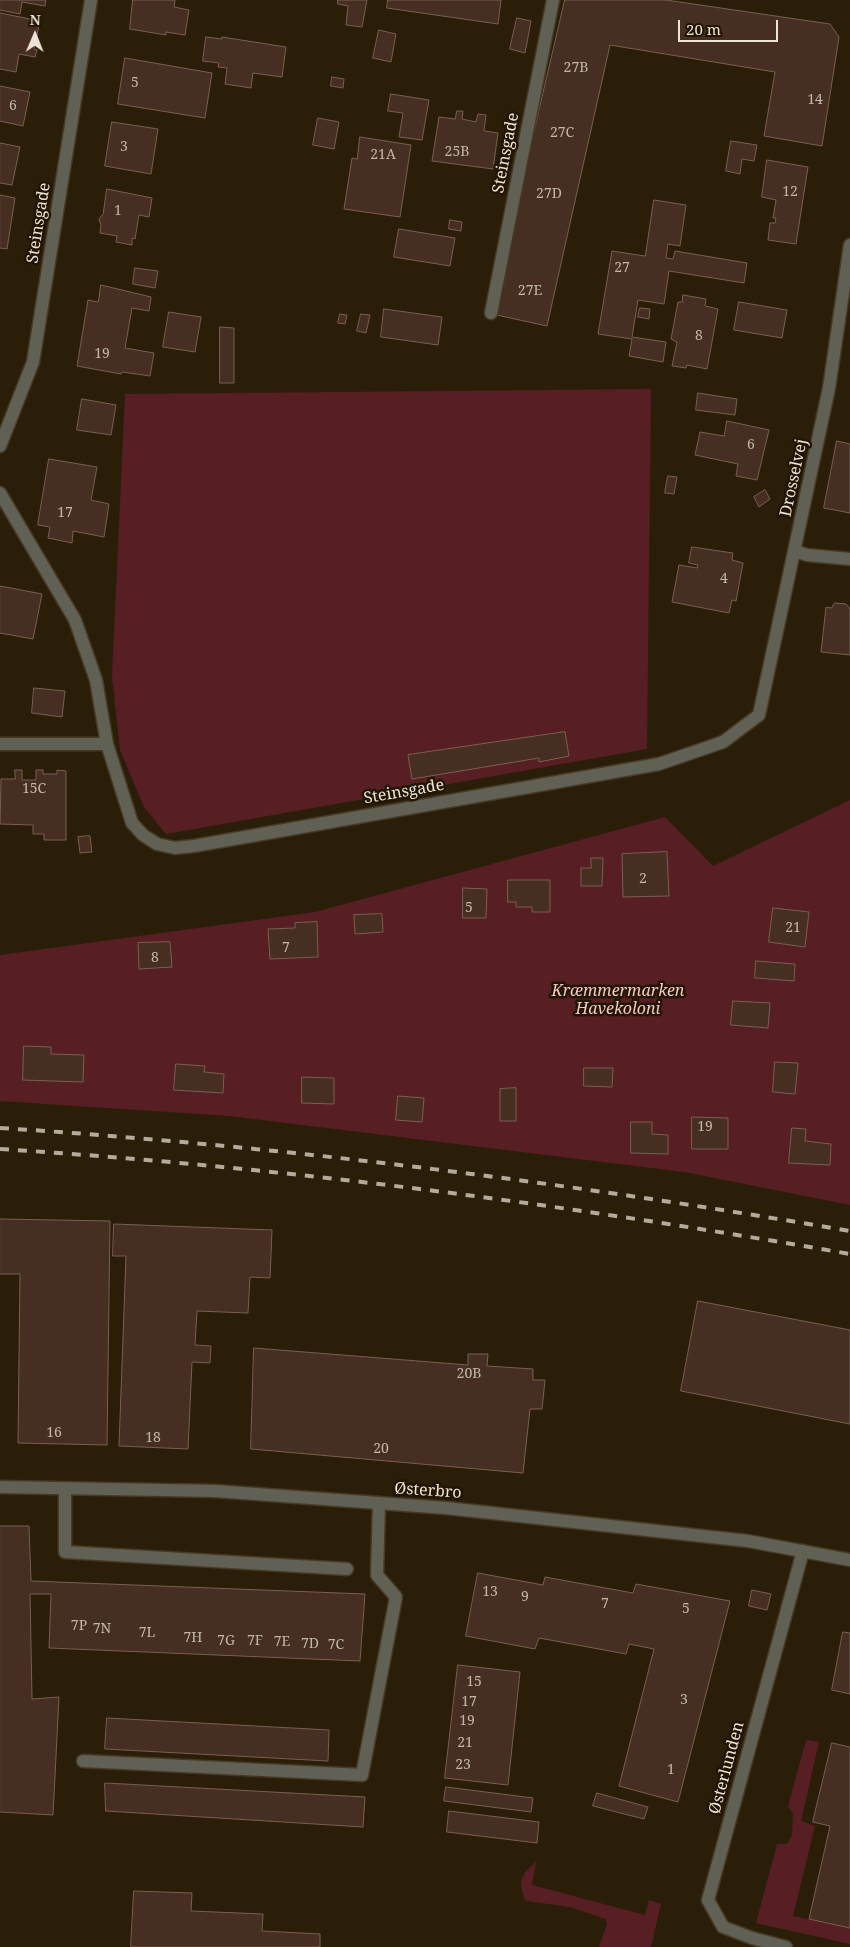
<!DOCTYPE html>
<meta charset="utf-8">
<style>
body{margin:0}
#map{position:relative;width:850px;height:1947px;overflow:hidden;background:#2b1e08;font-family:"Noto Serif",serif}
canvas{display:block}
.north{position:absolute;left:10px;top:10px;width:50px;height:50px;-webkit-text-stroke:4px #221501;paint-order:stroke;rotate:1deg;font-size:14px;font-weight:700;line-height:20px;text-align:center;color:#ede4d7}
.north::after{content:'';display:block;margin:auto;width:18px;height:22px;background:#ede4d7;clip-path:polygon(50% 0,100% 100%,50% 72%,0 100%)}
.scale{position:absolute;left:678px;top:20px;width:100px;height:22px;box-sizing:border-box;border:2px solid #ede4d7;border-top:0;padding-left:6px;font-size:15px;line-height:18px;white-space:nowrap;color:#ede4d7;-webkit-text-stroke:4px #221501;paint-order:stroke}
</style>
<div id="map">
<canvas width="850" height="1947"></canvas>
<div class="north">N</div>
<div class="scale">20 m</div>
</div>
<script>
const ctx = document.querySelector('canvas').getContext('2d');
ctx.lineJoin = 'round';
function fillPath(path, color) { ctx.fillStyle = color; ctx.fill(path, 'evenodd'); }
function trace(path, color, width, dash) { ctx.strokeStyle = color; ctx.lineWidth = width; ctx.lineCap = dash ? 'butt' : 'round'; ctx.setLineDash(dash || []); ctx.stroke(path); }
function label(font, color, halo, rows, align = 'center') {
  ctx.font = font + ' "Noto Serif",serif'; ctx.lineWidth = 5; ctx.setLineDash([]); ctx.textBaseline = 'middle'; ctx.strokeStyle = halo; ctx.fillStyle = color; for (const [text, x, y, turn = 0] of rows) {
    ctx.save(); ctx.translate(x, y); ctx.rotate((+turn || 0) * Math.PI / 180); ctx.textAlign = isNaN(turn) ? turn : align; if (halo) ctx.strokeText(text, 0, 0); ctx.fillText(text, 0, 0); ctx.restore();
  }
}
const green = new Path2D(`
 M651,389L647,749L166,834L144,807L120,750L112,676L125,394Z
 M850,800V1205L684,1172L229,1116L0,1101V955L315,912L665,817L713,866Z
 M806,1740L819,1742L801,1821L815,1826L793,1916L850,1928V1944L756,1923L777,1844H787L792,1835L793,1814L788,1806Z
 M536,1862L532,1885L645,1915L649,1900L661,1904L651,1947H599L607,1924L606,1919L570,1907L526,1901C517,1883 521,1874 536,1862Z`);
const building = new Path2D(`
 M0,0H46L45,6L22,2L20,14L0,10Z
 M133,0H175L174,7L189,10L185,35L166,32V35L130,29Z
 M338,0H367L362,27L346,25L348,6L338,4Z
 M388,0H501L498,24L387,8Z
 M565,0H666L830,24L839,37L822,146L764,136L775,72L610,45L547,326L492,314Z
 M0,13L40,21L34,49L37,50L35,57L19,54L16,72L0,69Z
 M517,18L531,21L525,53L510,49Z
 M379,30L396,34L391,62L373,58Z
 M206,37L222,39V37L286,47L282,77L253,73L251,88L225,84L227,68L218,67L219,63L203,61Z
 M125,58L212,73L205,118L118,104Z
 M332,77L344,79L343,88L331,86Z
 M0,86L30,92L23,126L0,121Z
 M391,94L429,100L422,140L399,137L403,113L388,111Z
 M457,111H463L462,119L476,122L478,114L486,115L484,131L498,133L493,169L432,161L439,117L455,119Z
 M318,118L339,122L334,149L313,145Z
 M112,122L158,129L151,174L105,166Z
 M360,137L411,145L400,217L344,209L352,158L357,159Z
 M731,141L757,145L754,161L742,159L740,174L726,171Z
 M0,143L20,147L12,185L0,183Z
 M767,160L808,167L796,244L768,240L770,223H775L776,218H773L776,200L762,197Z
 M107,189L152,198L149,217L139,215L135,239L132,238V245L116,242L117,236L100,233L101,225L99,219L103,214Z
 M0,195L15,198L7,249L0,248Z
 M654,200L686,205L680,246L668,244L666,258L673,259L675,251L747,263L744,283L669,271L664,304L638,300L632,337L666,342L663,362L629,356L632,339L598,334L612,251L645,256Z
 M450,220L462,222L461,231L449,229Z
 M399,229L455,238L450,266L394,257Z
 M135,268L158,271L155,288L133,284Z
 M101,285L151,297L149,311L132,308L125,348L154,353L150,376L122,372L121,374L77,366L88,300L98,302Z
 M683,295L706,299L705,306L718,309L707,369L687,365L686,368L672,366L677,342L671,339L678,302H682Z
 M739,302L787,310L782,338L734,330Z
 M640,308L650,309L649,319L638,317Z
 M384,309L442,317L438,345L381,337Z
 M169,312L201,317L195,352L163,347Z
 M340,314L347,315L345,324L338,323Z
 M361,314L370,315L366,333L357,331Z
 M220,327L234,328V383H220Z
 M698,393L737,399L735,415L696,410Z
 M82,399L116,405L111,435L77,430Z
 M727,421L769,430L757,480L736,476L738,464L695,455L700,432L724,436Z
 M837,441L850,444V513L824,508Z
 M49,459L97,467L91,500L109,504L104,537L73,531L72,543L48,538L50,527L38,525Z
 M668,476L677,477L674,494L665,493Z
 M765,490L770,499L759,507L754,497Z
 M692,547L733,553L732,560L743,563L736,601L732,600L729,613L672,602L679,565L697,568L698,565L689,563Z
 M0,586L42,594L33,639L0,633Z
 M835,603L846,604L850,609V655L821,652L826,607L831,608Z
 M34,688L65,691L62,717L32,713Z
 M565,732L569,756L539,762V758L412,779L408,755Z
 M15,770H22V780H36V770H43V774H57V770L66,771V840H44V834H33V825L0,824L1,779H15Z
 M90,836L92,852L80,853L78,837Z
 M667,852L669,896L623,897L622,854Z
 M591,858H603L602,886H581V868H591Z
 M508,880H550V912H532V907H516V902H508Z
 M463,888L487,889L486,918H463Z
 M773,908L809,912L805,947L769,942Z
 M382,914L383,932L355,934L354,915Z
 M317,922L318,957L270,959L268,929L295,928V923Z
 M170,942L172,967L139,969L138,943Z
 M756,961L795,964L794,981L755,978Z
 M733,1001L770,1003L768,1028L731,1025Z
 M24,1046L51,1047V1054L84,1055L83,1082L23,1080Z
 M775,1062L798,1063L795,1094L773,1092Z
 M176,1064L205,1066L204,1072L224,1074L223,1093L174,1090Z
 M584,1068H613L612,1087L584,1086Z
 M302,1077L334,1078V1104L302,1103Z
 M516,1088V1121H500V1089Z
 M398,1096L424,1098L422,1122L396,1120Z
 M692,1117L728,1118V1149H692Z
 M631,1122H652V1134L668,1135V1154L631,1153Z
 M792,1128L806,1129L805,1141L831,1144L830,1165L789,1163Z
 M0,1219L110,1221L107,1445L18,1443L20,1274H0Z
 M114,1224L272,1230L270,1278L250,1277L248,1313L197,1311L195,1345L211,1346L210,1363L192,1362L188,1449L119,1446L126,1256H113Z
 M698,1301L850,1330V1424L681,1391Z
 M254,1348L468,1365V1354H488L487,1366L533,1369V1380H545L542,1409H530L523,1473L251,1449Z
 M0,1526H29L31,1581L365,1594L360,1661L49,1648L51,1594H30L32,1699L59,1697L53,1815L0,1812Z
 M478,1573L543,1585L545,1577L633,1593L636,1584L730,1601L678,1802L619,1786L654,1649L629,1644L626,1654L539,1638L535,1649L466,1636Z
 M752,1590L771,1594L767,1610L749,1606Z
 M843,1632L850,1633V1694L832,1690Z
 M458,1665L520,1672L508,1785L445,1778Z
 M107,1718L329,1730L328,1761L105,1749Z
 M832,1743L850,1747V1928L809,1919L830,1826L813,1822Z
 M105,1783L365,1797L363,1827L106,1811Z
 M446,1787L533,1798L531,1812L444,1801Z
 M597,1793L648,1807L644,1819L593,1806Z
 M449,1811L539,1822L537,1843L447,1832Z
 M134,1891L192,1893L191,1911L263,1914L262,1931L320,1934V1947H131Z`);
const service = new Path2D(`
 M65,1489V1552L347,1569
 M83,1761L362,1775L396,1597L377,1575L379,1503`);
const minor = new Path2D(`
 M491,313L553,0
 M0,446L33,362L91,0
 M0,493L75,620L96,680L107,744L132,823L143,835L157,844L175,848L194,846L659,764L723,742L759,715L829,388L850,245
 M795,551L807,555L850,559
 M0,744H107
 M786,1947L752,1938L723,1927L708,1900L803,1551`);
const tertiary = new Path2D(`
 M0,1487L215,1491L446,1508L748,1541L850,1560`);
const rail = new Path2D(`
 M0,1128C285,1146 569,1183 850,1231
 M0,1149C285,1167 569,1205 850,1254`);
const numberNames = [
 ["27B",576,68],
 ["5",135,83],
 ["14",815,100],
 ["6",13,106],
 ["27C",562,133],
 ["3",124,147],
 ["25B",457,152],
 ["21A",383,155],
 ["12",790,192],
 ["27D",549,194],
 ["1",118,211],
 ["27",622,268],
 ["27E",530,291],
 ["8",699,336],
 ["19",102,354],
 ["6",751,445],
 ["17",65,513],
 ["4",724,579],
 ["15C",34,789],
 ["2",643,879],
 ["5",469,908],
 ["21",793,928],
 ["7",286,948],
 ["8",155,958],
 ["19",705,1127],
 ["20B",469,1374],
 ["16",54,1433],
 ["18",153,1438],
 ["20",381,1449],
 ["13",490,1592],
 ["9",525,1597],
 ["7",605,1604],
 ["5",686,1609],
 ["7P",79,1626],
 ["7N",102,1629],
 ["7L",147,1633],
 ["7H",193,1638],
 ["7G",226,1641],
 ["7F",255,1641],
 ["7E",282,1642],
 ["7D",310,1644],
 ["7C",336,1645],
 ["15",474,1682],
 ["3",684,1700],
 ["17",469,1702],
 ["19",467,1721],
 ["21",465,1743],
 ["23",463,1765],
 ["1",671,1770]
];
const streetNames = [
 ["Steinsgade",506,153,-79],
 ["Steinsgade",39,223,-81],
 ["Drosselvej",794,478,-78],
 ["Steinsgade",404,792,-10],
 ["Østerbro",428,1491,4],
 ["Østerlunden",727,1768,-75]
];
const parkNames = [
 ["Kræmmermarken",618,991],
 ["Havekoloni",618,1009]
];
fillPath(green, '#571e23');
fillPath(building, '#462e22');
trace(building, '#7a5f52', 1);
trace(service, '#463a25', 15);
trace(minor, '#463a25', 15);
trace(tertiary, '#463a25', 15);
trace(service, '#606054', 12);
trace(minor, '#606054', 12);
trace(tertiary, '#606054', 12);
trace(rail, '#b5ab9c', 4, [9, 9]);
label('14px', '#c3b6aa', null, numberNames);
label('16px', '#ede4d7', '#221501', streetNames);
label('italic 16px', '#f6c6c6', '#221501', parkNames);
</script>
